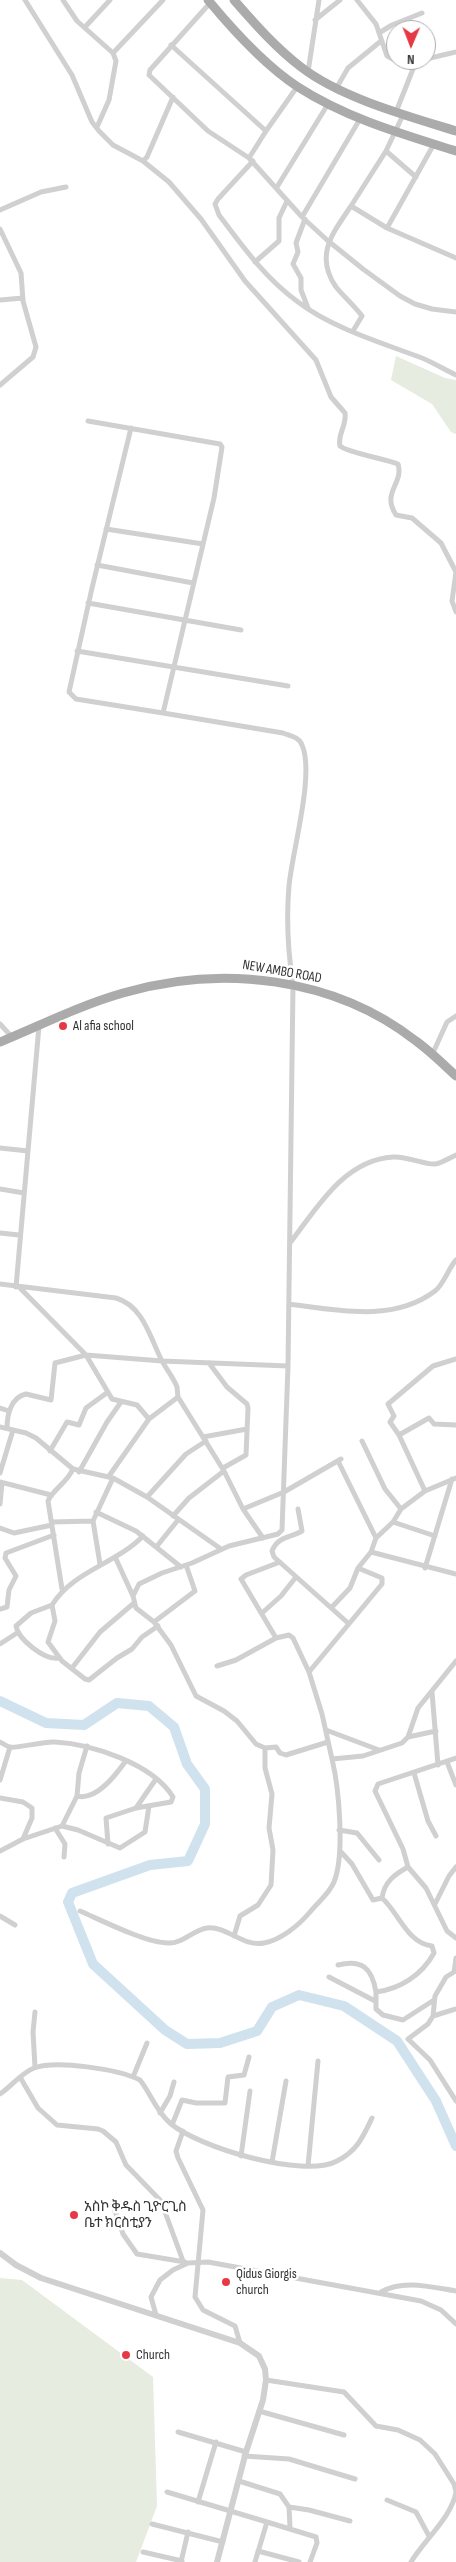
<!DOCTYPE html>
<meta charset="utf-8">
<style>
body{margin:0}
#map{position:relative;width:456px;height:2562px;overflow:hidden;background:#fff;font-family:"Sofia Sans Condensed",sans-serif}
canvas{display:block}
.north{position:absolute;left:386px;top:20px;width:50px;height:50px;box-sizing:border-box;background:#fff;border:1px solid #adadad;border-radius:50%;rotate:181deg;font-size:14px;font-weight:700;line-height:20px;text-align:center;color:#333}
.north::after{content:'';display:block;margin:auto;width:18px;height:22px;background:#e63946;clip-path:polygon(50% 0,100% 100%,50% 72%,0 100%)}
</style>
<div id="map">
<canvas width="456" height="2562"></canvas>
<div class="north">N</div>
</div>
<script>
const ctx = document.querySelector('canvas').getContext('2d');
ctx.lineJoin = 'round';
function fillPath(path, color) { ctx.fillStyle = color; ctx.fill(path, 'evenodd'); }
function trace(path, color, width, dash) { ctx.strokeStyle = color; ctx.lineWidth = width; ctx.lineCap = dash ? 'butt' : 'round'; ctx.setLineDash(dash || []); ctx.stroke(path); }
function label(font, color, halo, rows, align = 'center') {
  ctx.font = font + ' "Sofia Sans Condensed","Noto Sans Ethiopic",sans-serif'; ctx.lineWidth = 5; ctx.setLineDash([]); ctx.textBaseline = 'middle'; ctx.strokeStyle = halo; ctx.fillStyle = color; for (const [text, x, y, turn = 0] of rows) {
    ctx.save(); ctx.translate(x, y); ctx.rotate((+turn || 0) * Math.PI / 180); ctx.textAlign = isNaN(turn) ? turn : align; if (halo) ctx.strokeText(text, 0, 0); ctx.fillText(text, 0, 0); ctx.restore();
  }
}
const green = new Path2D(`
 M396,356L445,378L456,380V434L451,432L432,404L391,380Z
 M0,2278L22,2280L153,2377L157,2506L136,2562H0Z`);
const river = new Path2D(`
 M0,1701L46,1723L84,1725L117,1703L149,1706L174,1727L187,1764L205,1789V1824L188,1861L150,1865L72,1893L68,1902L93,1964L165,2030L187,2044L220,2043L257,2031L272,2007L299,1995L344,2006L397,2041L436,2101L456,2146`);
const minor = new Path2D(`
 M25,0L72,75L92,122L99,131L113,145L143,161L169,182L201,219L245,281L316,360L331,397L345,413C347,426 337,434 340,446C346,452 385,459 398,464C404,484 381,492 396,515L412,518L441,543L456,572L452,601L456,612
 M63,0L77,21L113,53L116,61L109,100L97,127
 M357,0L376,24L387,56L402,64L425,60
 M210,3L150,70L149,75L208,131L249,158
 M315,20L340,0
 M85,27L110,0
 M379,33L392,25L422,13
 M171,45L266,131L297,87
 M113,53L163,0
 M426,59L456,52
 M308,72L319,0
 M337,87L348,68L381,41
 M396,112L415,64
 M403,115L386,151L351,206L387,228L456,258
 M266,131L249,158L302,217L327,240L363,269L400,296L415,304L432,309L456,312
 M386,151L416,177
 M143,161L147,157L173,97
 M253,161L218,199L215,204L219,215C243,247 265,278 298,302C332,328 382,343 422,358C434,363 445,370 456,375
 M277,187L328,104
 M351,206C333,233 314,255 336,287C344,297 355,306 362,316L353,331
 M0,210L41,192L66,187
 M302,217L360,119
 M305,219L296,243L298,252L293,264L301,278V290L308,308
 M387,228L434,144
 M0,229L21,273L23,301L36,347L33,357L0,385
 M255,262L279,241V218L287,201
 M0,300L23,298
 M131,428L92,588L69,692L76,699L163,713
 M106,529L203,544
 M97,565L193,583
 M88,603L241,630
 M77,651L288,686
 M0,1024L12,1037
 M432,1055L447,1022L456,1016
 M0,1148L28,1151
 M0,1189L24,1193
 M0,1233L19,1235
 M290,1243C317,1208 344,1160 393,1157C407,1156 425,1165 435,1164C442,1163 449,1158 456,1155
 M0,1284L116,1298C143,1306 150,1337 161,1359C166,1369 173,1377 177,1387L178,1397L149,1419L109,1476
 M16,1287L39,1026
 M20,1288L86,1355L112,1399L137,1405L149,1419
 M289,1304C336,1310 393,1323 435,1291C444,1284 448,1269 456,1260
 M209,1363L227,1387L247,1404L248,1408L246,1455L223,1468
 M178,1397L224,1471L243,1509L263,1538
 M0,1408L9,1411
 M0,1427L26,1433L36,1438L73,1469L113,1478L147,1497L221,1549
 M7,1428C7,1415 11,1397 26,1394L51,1400L55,1363L86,1355L162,1361L288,1366L293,985C288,952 286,920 289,886C292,852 315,774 302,745C299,737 291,736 283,733L163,713L214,498L222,447L220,444L88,421
 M399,1435L429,1418L434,1424L456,1425
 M203,1437L247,1429
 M362,1441L385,1489L401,1509
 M50,1451L67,1422L79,1425L86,1408L108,1392
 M338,1461L376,1538
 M79,1472L107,1422L121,1402
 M0,1473L13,1430
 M0,1482L51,1495
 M425,1491L399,1435L390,1422L394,1416L388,1404L433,1366L456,1359
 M147,1497L186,1454L206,1441
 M0,1504L2,1483
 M243,1509L284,1492L341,1459
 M298,1509L302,1531C290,1538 278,1536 272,1551L274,1557L348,1623
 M96,1512L136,1531L181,1567
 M173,1516L189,1498L224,1471
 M52,1522L93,1521
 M393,1522L435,1536
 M0,1528L14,1533L52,1525
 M143,1536C116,1564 73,1571 52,1605L55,1621L48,1642L62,1661L85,1679L89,1680L117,1658L132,1649L142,1637L158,1626
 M157,1546L178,1520
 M371,1552L456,1574
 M116,1559L133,1596
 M100,1564L93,1521L113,1478
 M425,1568L452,1479
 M62,1589L48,1501C53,1489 66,1484 73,1469
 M52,1605L31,1613L16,1626C18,1639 45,1661 59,1658
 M332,1607L350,1588L358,1568L371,1552L376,1538L393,1522L401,1509L425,1491L456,1478
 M0,1609L7,1607L9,1590L16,1576L5,1558L6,1553L54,1535
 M262,1613L281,1596L296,1577
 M154,1622L195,1591L186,1565
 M276,1638L241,1579L246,1575L280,1562
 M0,1644L17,1633
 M217,1666L236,1660L276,1638L289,1635L293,1638L309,1672L322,1714L332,1759
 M72,1668L100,1632L134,1603
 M309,1672L382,1584V1578L358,1568
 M432,1692L438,1765
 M326,1730L379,1750
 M408,1737L436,1731
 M0,1742C3,1743 7,1747 10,1747C15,1749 44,1741 55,1742C92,1744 153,1764 173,1797L171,1802L136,1808L106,1818L108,1844
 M265,1748L276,1747L280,1753L286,1755L328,1742
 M456,1758L378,1784L375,1791L403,1849L408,1867L426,1888L447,1931L456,1938
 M447,1762L456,1785
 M414,1773L428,1821L436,1836
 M0,1780L10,1747
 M77,1796C96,1801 115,1776 125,1762
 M0,1798L23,1802L32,1808V1818L23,1839
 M136,1808L156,1779
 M62,1826L77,1796L79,1773L87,1746
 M55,1828L65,1844L64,1857
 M339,1830L357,1833L379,1860
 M0,1851L23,1839L62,1826L78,1830L120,1848L145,1832L149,1806
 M341,1852L352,1864L373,1900L382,1898C384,1882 395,1874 408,1867
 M382,1898C399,1913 407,1943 432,1946L434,1953C422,1975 400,1989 376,1992V2009L383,2015L403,2020L434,2000
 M435,1904L449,1876L456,1867
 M80,1911C101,1920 146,1943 168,1943C182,1944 193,1930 207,1928C228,1926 242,1947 264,1943C281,1940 299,1925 310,1912C318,1902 329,1894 334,1882C345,1855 339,1788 332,1759L363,1756L402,1743L408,1737L418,1708L456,1661
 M0,1916L15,1925
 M234,1936L240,1916L258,1905L271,1885L273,1850L269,1828L272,1794L265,1768V1748L256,1744L237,1721L224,1711L196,1696L171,1645L154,1622L136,1608L133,1596L139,1584L162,1573L192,1563L229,1546L278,1534L282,1530L288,1366
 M456,1958L454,1972L446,1977L435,1996L433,2016L428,2024L408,2039L430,2060L456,2101
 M338,1965C362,1959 372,1968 376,1992
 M329,1977L375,2001
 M35,2012L33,2032L35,2067
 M433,2016L456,2009
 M20,2077L38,2108L57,2125L98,2129L103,2131L116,2142L126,2165L161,2201L183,2261
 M133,2077L147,2043
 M0,2094C11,2087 21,2073 34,2068C56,2060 118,2069 140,2080C151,2094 156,2111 170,2123C197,2147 304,2179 337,2161C357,2151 363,2137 372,2118
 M160,2113L170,2096L174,2082
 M172,2125L182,2100L196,2103H225L228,2077L244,2075L249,2057
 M183,2131L176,2151L178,2158L203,2210L195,2297L203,2310L235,2326L240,2343
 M241,2156L250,2091
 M272,2162L286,2081
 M308,2166L318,2061
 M115,2211L123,2234L137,2254L185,2262
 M381,2292C403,2279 431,2287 456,2291
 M156,2315L151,2297L160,2280L173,2270L188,2263L208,2262L421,2301L441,2310L456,2324
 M266,2380L344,2392L376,2426L398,2430L420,2440L435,2454L454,2484L456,2492
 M259,2411L344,2435
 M178,2432L246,2452
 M244,2456L289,2459L355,2479
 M239,2481L280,2494L289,2507L290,2527
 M167,2492L267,2522L255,2562
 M387,2500L416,2512L429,2536
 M198,2502L216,2442
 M289,2507L309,2510L350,2521
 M267,2522L316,2537L317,2543L310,2562
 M152,2524L223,2542
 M258,2551L299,2562
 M143,2552L182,2561
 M181,2562L188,2532
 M411,2562C424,2540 452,2517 456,2492`);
const tertiary = new Path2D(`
 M0,2253L16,2265L41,2278L240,2343L259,2356L265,2369L266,2380L263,2400L246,2452L217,2562`);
const primary = new Path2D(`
 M208,0C232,29 267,67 298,87C346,118 402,134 456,151
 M234,0C255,24 276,48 301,67C341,98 408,116 456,131
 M0,1042C41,1025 81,1005 123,993C222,964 334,977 416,1041C430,1051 443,1064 456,1076`);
const markers = [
 [63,1026,5,"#e63946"],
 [74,2215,5,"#e63946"],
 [226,2282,5,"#e63946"],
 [126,2355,5,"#e63946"]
];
const streetNames = [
 ["NEW AMBO ROAD",282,972,10]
];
const poiNames = [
 ["Al afia school",73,1026],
 ["አስኮ ቅዱስ ጊዮርጊስ",84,2207],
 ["ቤተ ክርስቲያን",84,2223],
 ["Qidus Giorgis",236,2274],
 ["church",236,2290],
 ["Church",136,2355]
];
fillPath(green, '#e6ecdf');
trace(river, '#cfe2ee', 10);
trace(minor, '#d0d0d0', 5);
trace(tertiary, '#d0d0d0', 6);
trace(primary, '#ababab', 9);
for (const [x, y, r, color] of markers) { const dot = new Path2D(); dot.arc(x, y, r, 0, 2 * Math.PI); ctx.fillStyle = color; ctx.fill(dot); trace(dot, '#fff', 2); }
label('14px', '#333', '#fff', streetNames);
label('14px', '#333', '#fff', poiNames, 'left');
</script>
